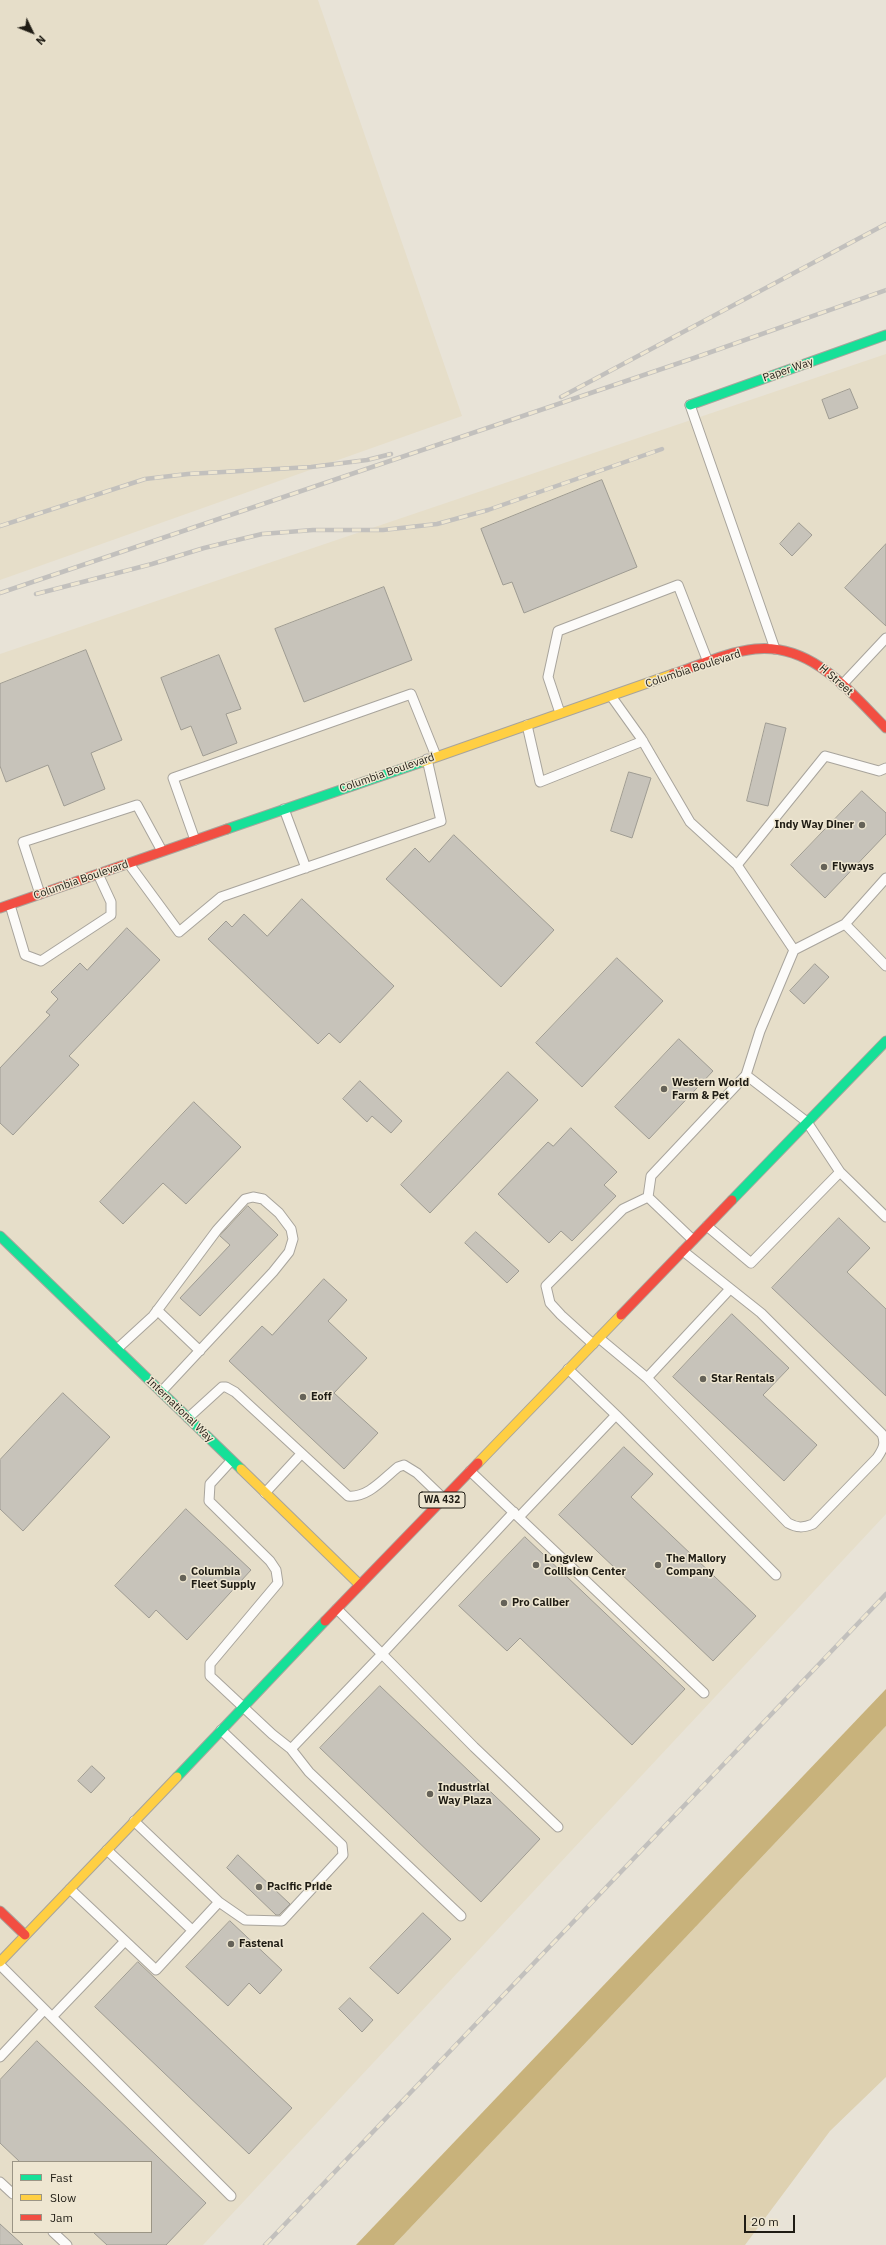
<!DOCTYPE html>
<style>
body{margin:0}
#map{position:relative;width:886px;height:2245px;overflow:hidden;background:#e8e3d7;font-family:"IBM Plex Sans",sans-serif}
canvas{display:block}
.legend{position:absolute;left:12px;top:2161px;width:140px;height:72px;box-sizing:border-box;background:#eee6d1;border:1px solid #9b9585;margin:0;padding:5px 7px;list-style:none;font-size:12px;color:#1f1c14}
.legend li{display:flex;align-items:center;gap:8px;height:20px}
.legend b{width:20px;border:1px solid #9b9585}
.north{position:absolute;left:12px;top:12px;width:40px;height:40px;-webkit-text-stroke:3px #eee6d1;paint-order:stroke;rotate:133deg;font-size:11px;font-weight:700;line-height:16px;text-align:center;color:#1f1c14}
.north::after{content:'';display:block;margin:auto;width:14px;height:18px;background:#1f1c14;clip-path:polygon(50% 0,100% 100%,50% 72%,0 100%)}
.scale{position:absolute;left:744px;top:2215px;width:51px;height:18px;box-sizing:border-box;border:2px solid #1f1c14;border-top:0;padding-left:5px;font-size:12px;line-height:14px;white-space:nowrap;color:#1f1c14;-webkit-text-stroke:3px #eee6d1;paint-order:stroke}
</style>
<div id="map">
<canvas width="886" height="2245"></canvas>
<ul class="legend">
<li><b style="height:5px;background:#16e098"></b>Fast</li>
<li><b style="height:5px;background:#ffcf43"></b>Slow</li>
<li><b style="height:5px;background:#f24e42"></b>Jam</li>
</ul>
<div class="north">N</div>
<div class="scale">20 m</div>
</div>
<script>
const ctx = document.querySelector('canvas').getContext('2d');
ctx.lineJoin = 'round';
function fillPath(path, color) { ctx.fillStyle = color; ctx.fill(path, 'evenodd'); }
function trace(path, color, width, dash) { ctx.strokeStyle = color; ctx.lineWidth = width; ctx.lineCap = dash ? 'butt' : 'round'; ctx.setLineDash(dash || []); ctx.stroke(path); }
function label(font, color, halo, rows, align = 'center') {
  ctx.font = font + ' "IBM Plex Sans",sans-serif'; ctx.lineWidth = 3; ctx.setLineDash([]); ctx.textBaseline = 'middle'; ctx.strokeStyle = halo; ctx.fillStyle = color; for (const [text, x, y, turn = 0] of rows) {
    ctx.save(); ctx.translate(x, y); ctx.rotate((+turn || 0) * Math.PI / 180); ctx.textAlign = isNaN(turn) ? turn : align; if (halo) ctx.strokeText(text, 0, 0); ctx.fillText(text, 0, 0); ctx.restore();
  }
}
const built = new Path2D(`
 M0,0H318L462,416L0,580Z
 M886,354V1514L203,2245H0V654ZM13,2162H151V2232H13Z`);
const green = new Path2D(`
 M886,1726V2077L830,2131L745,2245H394Z`);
const water = new Path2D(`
 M886,1689V1726L394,2245H356Z`);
const building = new Path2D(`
 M850,389L858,408L829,419L822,400Z
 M602,480L637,567L524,613L512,582L503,585L481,529Z
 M799,523L812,535L792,556L780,544Z
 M886,544V626L845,588Z
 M384,587L412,660L304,702L275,629Z
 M86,650L122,740L91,753L105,789L64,806L48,765L6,782L0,766V684Z
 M219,655L241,709L226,714L237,743L203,756L191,726L181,730L161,678Z
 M766,723L786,728L768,806L747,801Z
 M629,772L651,778L632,838L611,831Z
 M862,791L886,813V834L825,898L791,865Z
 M454,835L554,930L501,987L386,879L415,848L429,862Z
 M302,899L394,986L340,1043L329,1033L318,1044L208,939L226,921L232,927L244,914L267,936Z
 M127,928L160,960L69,1056L79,1065L13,1135L0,1123V1068L50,1015L46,1012L58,999L51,992L80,963L87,970Z
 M617,958L663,1001L582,1087L536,1043Z
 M815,964L829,977L804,1004L790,991Z
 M679,1039L713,1071L649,1139L615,1107Z
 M508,1072L538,1100L430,1213L401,1185Z
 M360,1081L402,1121L391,1133L372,1116L367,1122L343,1099Z
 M194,1102L241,1147L186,1204L163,1183L123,1224L100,1202Z
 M571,1128L617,1172L604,1185L616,1196L572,1241L561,1231L549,1243L498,1194L548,1142L553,1146Z
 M248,1206L278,1235L200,1316L180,1298L230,1245L220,1236Z
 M839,1218L870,1248L847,1272L886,1309V1396L772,1288Z
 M476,1232L519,1271L507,1283L465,1243Z
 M324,1279L347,1300L328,1321L367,1358L334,1393L378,1433L344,1469L229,1361L262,1326L272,1335Z
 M732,1314L789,1368L763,1395L817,1445L784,1481L673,1377Z
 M63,1393L110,1437L23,1531L0,1509V1460Z
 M624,1447L653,1474L631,1497L756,1616L713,1661L559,1515Z
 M186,1509L251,1570L187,1640L156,1610L149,1618L115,1586Z
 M525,1537L685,1689L632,1745L520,1638L507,1651L459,1606Z
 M380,1686L540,1839L481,1902L320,1748Z
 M92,1766L105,1778L91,1793L78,1781Z
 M238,1855L290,1904L279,1915H276L227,1868Z
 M423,1913L451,1939L398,1994L370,1968Z
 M230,1921L282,1970L260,1994L249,1983L228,2006L186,1967Z
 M138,1962L292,2108L249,2154L95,2007Z
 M350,1998L373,2020L362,2032L339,2009Z
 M37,2041L206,2203L166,2245H107L93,2232H151V2162H20L0,2143V2080Z
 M0,2224L23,2245H0Z`);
const lane = new Path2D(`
 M690,405L775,649
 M842,685L886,638
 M611,696L641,738L690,822L737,865
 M560,713L548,677L558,631L678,585L708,662
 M527,725L540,782L643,741
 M284,809L306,868
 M195,840L173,778L411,694L436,756
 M129,864L179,932L221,897L441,821L427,759
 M40,894L23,842L137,805L162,851
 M10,905L25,955L41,961L111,915V902L98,874
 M845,924L886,966
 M794,950L845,924L886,878
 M840,1172L886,1217
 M707,1226L751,1263L840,1172L807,1122L746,1075
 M693,1240L648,1197L651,1176L746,1075L760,1031L794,950L737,865L825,756L879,771L886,768
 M157,1310L200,1351
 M599,1338L647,1378L730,1289
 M593,1344L561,1315L550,1303L546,1286L623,1209L648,1197
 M117,1349L153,1316L217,1230L245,1199L253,1197L263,1199L279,1213L291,1229L293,1239L289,1252L273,1272L161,1392
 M647,1378L788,1523C797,1528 803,1528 813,1524L877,1458C883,1449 886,1444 882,1434L761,1313L683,1251
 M616,1415L776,1575
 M188,1418L222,1387H226L235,1392L348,1496C368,1498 383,1479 398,1467L404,1465L417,1473L443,1498
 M231,1461L210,1484L209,1501L270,1561L276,1570L278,1583L210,1664V1676L272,1734L291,1749L382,1654L337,1609
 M470,1471L704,1693
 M265,1493L301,1454
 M514,1512L382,1654L474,1747L558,1827
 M519,1517L616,1415L568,1369
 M291,1749L309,1772L461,1916
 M134,1821L219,1902L245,1920L282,1921L343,1855L342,1845L221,1730
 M107,1850L192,1930
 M70,1889L156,1970L219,1902
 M0,1965L231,2196
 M52,2017L125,1941
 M0,2057L44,2010
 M0,2182L13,2194
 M53,2232L67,2245`);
const fast = new Path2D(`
 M690,405L886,335
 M227,829L422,762
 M732,1200L886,1041
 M0,1236L241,1469
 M177,1777L325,1621`);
const slow = new Path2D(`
 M422,762L673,674
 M478,1463L621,1315
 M241,1469L360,1585
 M0,1962L177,1777`);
const jam = new Path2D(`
 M673,674C700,665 727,652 755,649C812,643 850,692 886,728
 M0,908L227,829
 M621,1315L732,1200
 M325,1621L478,1463
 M0,1911L25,1935`);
const rail = new Path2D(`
 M561,397L886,224
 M0,526L145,479L188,474L311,467L367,460L391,454
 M0,593L694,358L886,290
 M36,594L152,564L204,548L262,534L313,530H383L437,524L488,510L662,449
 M265,2245L886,1594`);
const markers = [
 [862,825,4,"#656258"],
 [824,867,4,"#656258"],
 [664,1089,4,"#656258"],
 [703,1379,4,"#656258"],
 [303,1397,4,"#656258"],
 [536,1565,4,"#656258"],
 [658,1565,4,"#656258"],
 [183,1578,4,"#656258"],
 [504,1603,4,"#656258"],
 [430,1794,4,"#656258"],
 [259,1887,4,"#656258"],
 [231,1944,4,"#656258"]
];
const shields = [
 [442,1500,46]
];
const shieldNames = [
 ["WA 432",442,1500]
];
const streetNames = [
 ["Paper Way",788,370,-19],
 ["Columbia Boulevard",693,669,-18],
 ["H Street",836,680,41],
 ["Columbia Boulevard",387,773,-19],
 ["Columbia Boulevard",81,880,-19],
 ["International Way",180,1410,44]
];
const poiNames = [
 ["Indy Way Diner",854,825,"right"],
 ["Flyways",832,867],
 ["Western World",672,1083],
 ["Farm & Pet",672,1096],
 ["Star Rentals",711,1379],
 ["Eoff",311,1397],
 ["Longview",544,1559],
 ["Collision Center",544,1572],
 ["The Mallory",666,1559],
 ["Company",666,1572],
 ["Columbia",191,1572],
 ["Fleet Supply",191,1585],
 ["Pro Caliber",512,1603],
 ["Industrial",438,1788],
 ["Way Plaza",438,1801],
 ["Pacific Pride",267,1887],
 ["Fastenal",239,1944]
];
fillPath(built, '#e6dec9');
fillPath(green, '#ded1b1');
fillPath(water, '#c8b27b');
fillPath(building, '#c7c3ba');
trace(building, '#9f9c93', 1);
trace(lane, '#a8a49c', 11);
trace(fast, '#a8a49c', 11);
trace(slow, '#a8a49c', 11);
trace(jam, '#a8a49c', 11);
trace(lane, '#fcfbf9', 9);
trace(fast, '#16e098', 9);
trace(slow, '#ffcf43', 9);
trace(jam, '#f24e42', 9);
trace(rail, '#c2c0bd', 4.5);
trace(rail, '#eee6d1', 3, [9]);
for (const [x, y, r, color] of markers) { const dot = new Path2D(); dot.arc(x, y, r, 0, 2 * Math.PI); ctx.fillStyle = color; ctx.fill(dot); trace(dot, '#eee6d1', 1.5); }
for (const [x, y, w] of shields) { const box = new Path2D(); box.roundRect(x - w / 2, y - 8, w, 16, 3); ctx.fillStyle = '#eee6d1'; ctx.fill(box); trace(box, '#1f1c14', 1); }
label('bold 10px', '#1f1c14', null, shieldNames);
label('11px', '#1f1c14', '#eee6d1', streetNames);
label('bold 11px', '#1f1c14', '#eee6d1', poiNames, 'left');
</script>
